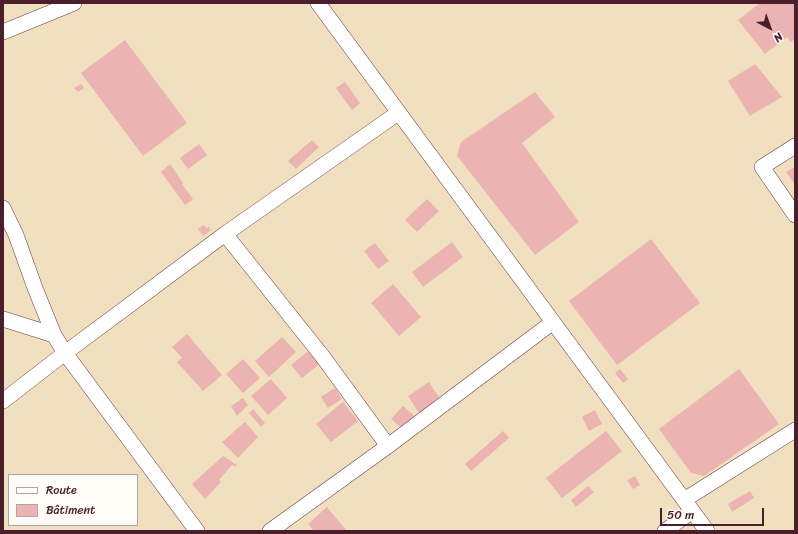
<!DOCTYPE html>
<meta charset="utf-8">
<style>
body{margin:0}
#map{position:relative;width:798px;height:534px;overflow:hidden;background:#f1e0c0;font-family:Sriracha,sans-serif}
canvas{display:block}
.frame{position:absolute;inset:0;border:4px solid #4a1f2b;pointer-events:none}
.legend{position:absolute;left:8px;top:474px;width:130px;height:52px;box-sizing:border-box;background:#fdfcf7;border:1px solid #b5a4a5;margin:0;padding:5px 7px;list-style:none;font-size:12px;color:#4a1f2b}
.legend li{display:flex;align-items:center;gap:8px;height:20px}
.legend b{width:20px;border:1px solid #b5a4a5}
.north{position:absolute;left:750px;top:8px;width:40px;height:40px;-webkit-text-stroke:3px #fdfcf7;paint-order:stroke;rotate:139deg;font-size:11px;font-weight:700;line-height:16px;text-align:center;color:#4a1f2b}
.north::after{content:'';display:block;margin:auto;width:14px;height:18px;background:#4a1f2b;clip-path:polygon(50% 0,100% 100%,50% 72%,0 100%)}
.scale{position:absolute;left:660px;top:508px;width:104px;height:18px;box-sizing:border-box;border:2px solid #4a1f2b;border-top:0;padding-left:5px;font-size:12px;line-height:14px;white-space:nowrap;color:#4a1f2b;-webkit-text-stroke:3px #fdfcf7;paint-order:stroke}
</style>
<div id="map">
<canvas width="798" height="534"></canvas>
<div class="frame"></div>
<ul class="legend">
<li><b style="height:5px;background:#fff"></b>Route</li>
<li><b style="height:11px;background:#ebb3b1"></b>Bâtiment</li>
</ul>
<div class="north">N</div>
<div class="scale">50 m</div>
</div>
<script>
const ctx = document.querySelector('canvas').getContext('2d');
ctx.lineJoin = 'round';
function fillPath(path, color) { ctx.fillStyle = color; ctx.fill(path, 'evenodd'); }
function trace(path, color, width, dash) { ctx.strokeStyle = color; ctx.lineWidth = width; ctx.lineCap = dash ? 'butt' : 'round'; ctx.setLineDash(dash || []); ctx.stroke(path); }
const building = new Path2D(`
 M760,3H795V39L791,42L787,37L765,54L738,20Z
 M125,40L187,123L143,156L81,73Z
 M755,64L782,97L750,116L728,81Z
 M345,82L360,103L352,110L336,88Z
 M81,84L84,88L78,92L74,88Z
 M535,92L555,117L522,143L579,222L535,255L457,156L461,142Z
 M312,140L319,147L296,169L288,161Z
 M199,144L207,155L188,169L180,158Z
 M170,164L183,183L182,184L193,199L185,205L161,172Z
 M795,167V185L786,172Z
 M427,199L439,211L417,232L405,220Z
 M204,225L206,228L209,227L211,230L203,236L198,229Z
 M651,239L700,303L617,365L569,301Z
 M452,242L463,257L423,287L412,272Z
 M375,243L389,261L378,269L364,251Z
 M393,284L421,317L399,336L371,303Z
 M187,334L222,375L203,391L177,362L182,358L172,347Z
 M282,337L296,352L269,377L255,361Z
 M311,349L322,362L302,378L291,365Z
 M243,359L260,378L243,393L226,374Z
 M620,369L628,379L623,383L615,373Z
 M739,369L779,424L704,476L691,473L659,429Z
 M271,379L287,398L268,415L251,396Z
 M429,382L440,399L419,413L408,396Z
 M335,388L342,399L328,408L321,397Z
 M243,398L248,405L237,416L231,406Z
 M343,402L358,421L331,442L316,424Z
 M403,406L417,418L406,432L391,419Z
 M253,409L265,423L261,427L249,413Z
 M595,410L602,424L589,431L582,417Z
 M245,422L258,437L238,458L222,442Z
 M503,431L509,438L471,471L465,464Z
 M606,431L622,451L562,498L546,478Z
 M223,456L237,465L235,467L232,465L219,480L221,482L205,499L192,484Z
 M635,476L640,485L633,489L627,480Z
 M588,486L594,492L576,507L571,500Z
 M750,491L754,498L732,512L728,504Z
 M327,507L347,531H314L308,524Z`);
const minor = new Path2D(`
 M318,3L707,531
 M3,32L74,3
 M795,146L762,167L795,215
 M3,208L16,235L35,288L54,335L65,353L197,531
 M225,234L323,357L388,446
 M3,319L54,335
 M3,401L65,353L225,234L398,113
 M684,500L795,430
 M270,531L388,446L553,322
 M665,531L692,511`);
fillPath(building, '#ebb3b1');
trace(minor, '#633c41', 16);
trace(minor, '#fff', 15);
</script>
